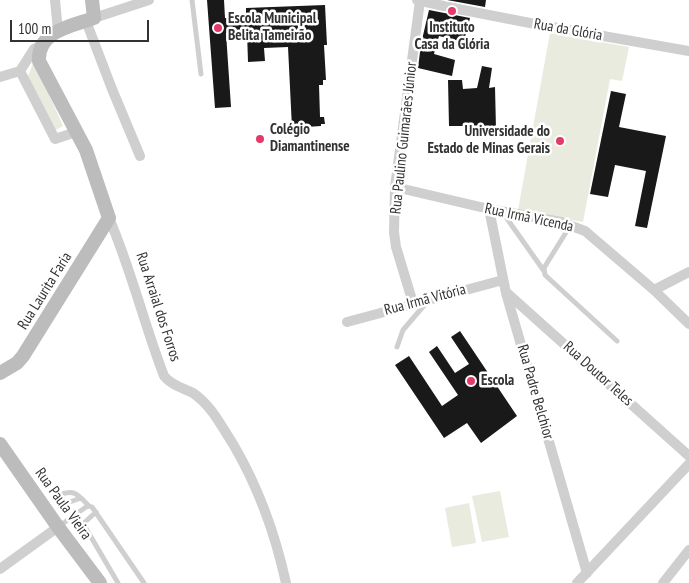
<!DOCTYPE html>
<meta charset="utf-8">
<style>
body{margin:0}
#map{position:relative;width:689px;height:583px;overflow:hidden;background:#fff;font-family:"PT Sans Narrow",sans-serif}
canvas{display:block}
.scale{position:absolute;left:10px;top:20px;width:139px;height:22px;box-sizing:border-box;border:2px solid #323232;border-top:0;padding-left:6px;font-size:15px;line-height:18px;white-space:nowrap;color:#323232;-webkit-text-stroke:4px #fff;paint-order:stroke}
</style>
<div id="map">
<canvas width="689" height="583"></canvas>
<div class="scale">100 m</div>
</div>
<script>
const ctx = document.querySelector('canvas').getContext('2d');
ctx.lineJoin = 'round';
function fillPath(path, color) { ctx.fillStyle = color; ctx.fill(path, 'evenodd'); }
function trace(path, color, width, dash) { ctx.strokeStyle = color; ctx.lineWidth = width; ctx.lineCap = dash ? 'butt' : 'round'; ctx.setLineDash(dash || []); ctx.stroke(path); }
function label(font, color, halo, rows, align = 'center') {
  ctx.font = font + ' "PT Sans Narrow",sans-serif'; ctx.lineWidth = 5; ctx.setLineDash([]); ctx.textBaseline = 'middle'; ctx.strokeStyle = halo; ctx.fillStyle = color; for (const [text, x, y, turn = 0] of rows) {
    ctx.save(); ctx.translate(x, y); ctx.rotate((+turn || 0) * Math.PI / 180); ctx.textAlign = isNaN(turn) ? turn : align; if (halo) ctx.strokeText(text, 0, 0); ctx.fillText(text, 0, 0); ctx.restore();
  }
}
const green = new Path2D(`
 M550,33L629,47L622,81L610,79L583,222L518,210Z
 M34,61L63,126L54,131L28,76Z
 M500,491L509,537L482,542L472,496Z
 M469,503L476,543L452,547L445,508Z`);
const building = new Path2D(`
 M207,0H224L225,18H228V22L246,21V8L325,5L327,45H324L326,80H323V85H319L320,117H324L325,124H321V126L292,128L288,47L264,48L265,61L248,62L247,32L226,33L231,107L215,108Z
 M447,0H486L485,7Z
 M429,10L470,18L464,42L439,36L434,54L455,60L452,76L418,68L421,44Z
 M482,66L492,68L489,88L495,87L496,129H476V126H449L448,80H462L463,89L477,88Z
 M611,91L626,94L619,127L666,136L647,228L635,226L646,171L615,165L608,197L590,194Z
 M460,331L517,416L481,443L467,423L444,438L395,365L409,356L442,406L458,395L429,352L437,346L455,373L469,364L451,337Z`);
const service = new Path2D(`
 M192,0L201,74
 M503,213L544,271
 M570,226L547,263L544,268L545,275L617,341
 M397,347L403,330L427,302
 M81,498L64,504L59,502V495C75,489 77,494 89,506
 M96,512L85,522L84,525L118,583
 M58,527L86,507L89,506L92,507L144,583`);
const minor = new Path2D(`
 M55,0L58,31
 M417,0L444,6
 M448,7L535,24L689,51
 M94,18L149,0
 M86,21L112,89L140,156
 M20,71L55,139L76,132
 M0,77L20,71L34,49L40,46
 M395,187L489,209L561,222L585,231L654,290L689,324
 M489,209L506,293L587,573
 M109,218C131,269 144,324 164,376C171,385 183,388 193,393C199,397 205,403 210,409C219,420 225,432 233,444C259,488 275,533 286,583
 M654,290L689,272
 M507,293L689,456
 M413,303L396,247L394,232L395,187L420,1
 M347,322L503,280
 M0,569L58,527
 M577,583L689,464
 M663,583L689,550`);
const secondary = new Path2D(`
 M0,373L17,363L23,356L109,218L86,150L39,61C37,31 72,26 94,18L92,0
 M0,444L58,527L100,583`);
const markers = [
 [452,11,5,"#e33a6a"],
 [218,28,5,"#e33a6a"],
 [260,139,5,"#e33a6a"],
 [560,141,5,"#e33a6a"],
 [471,381,5,"#e33a6a"]
];
const poiNames = [
 ["Escola Municipal",228,19],
 ["Belita Tameirão",228,36],
 ["Instituto",452,28,"center"],
 ["Casa da Glória",452,45,"center"],
 ["Colégio",270,130],
 ["Diamantinense",270,147],
 ["Universidade do",550,132,"right"],
 ["Estado de Minas Gerais",550,149,"right"],
 ["Escola",481,381]
];
const streetNames = [
 ["Rua da Glória",568,30,10],
 ["Rua Paulino Guimarães Júnior",404,138,-84],
 ["Rua Irmã Vicenda",529,218,12],
 ["Rua Laurita Faria",45,291,-58],
 ["Rua Irmã Vitória",425,300,-15],
 ["Rua Arraial dos Forros",158,307,72],
 ["Rua Doutor Teles",598,374,42],
 ["Rua Padre Belchior",535,392,74],
 ["Rua Paula Vieira",63,504,54]
];
fillPath(green, '#e8ebde');
fillPath(building, '#191919');
trace(service, '#cfcfcf', 5);
trace(minor, '#cfcfcf', 10);
trace(secondary, '#bcbcbc', 14);
for (const [x, y, r, color] of markers) { const dot = new Path2D(); dot.arc(x, y, r, 0, 2 * Math.PI); ctx.fillStyle = color; ctx.fill(dot); trace(dot, '#fff', 2); }
label('bold 15px', '#323232', '#fff', poiNames, 'left');
label('15px', '#323232', '#fff', streetNames);
</script>
